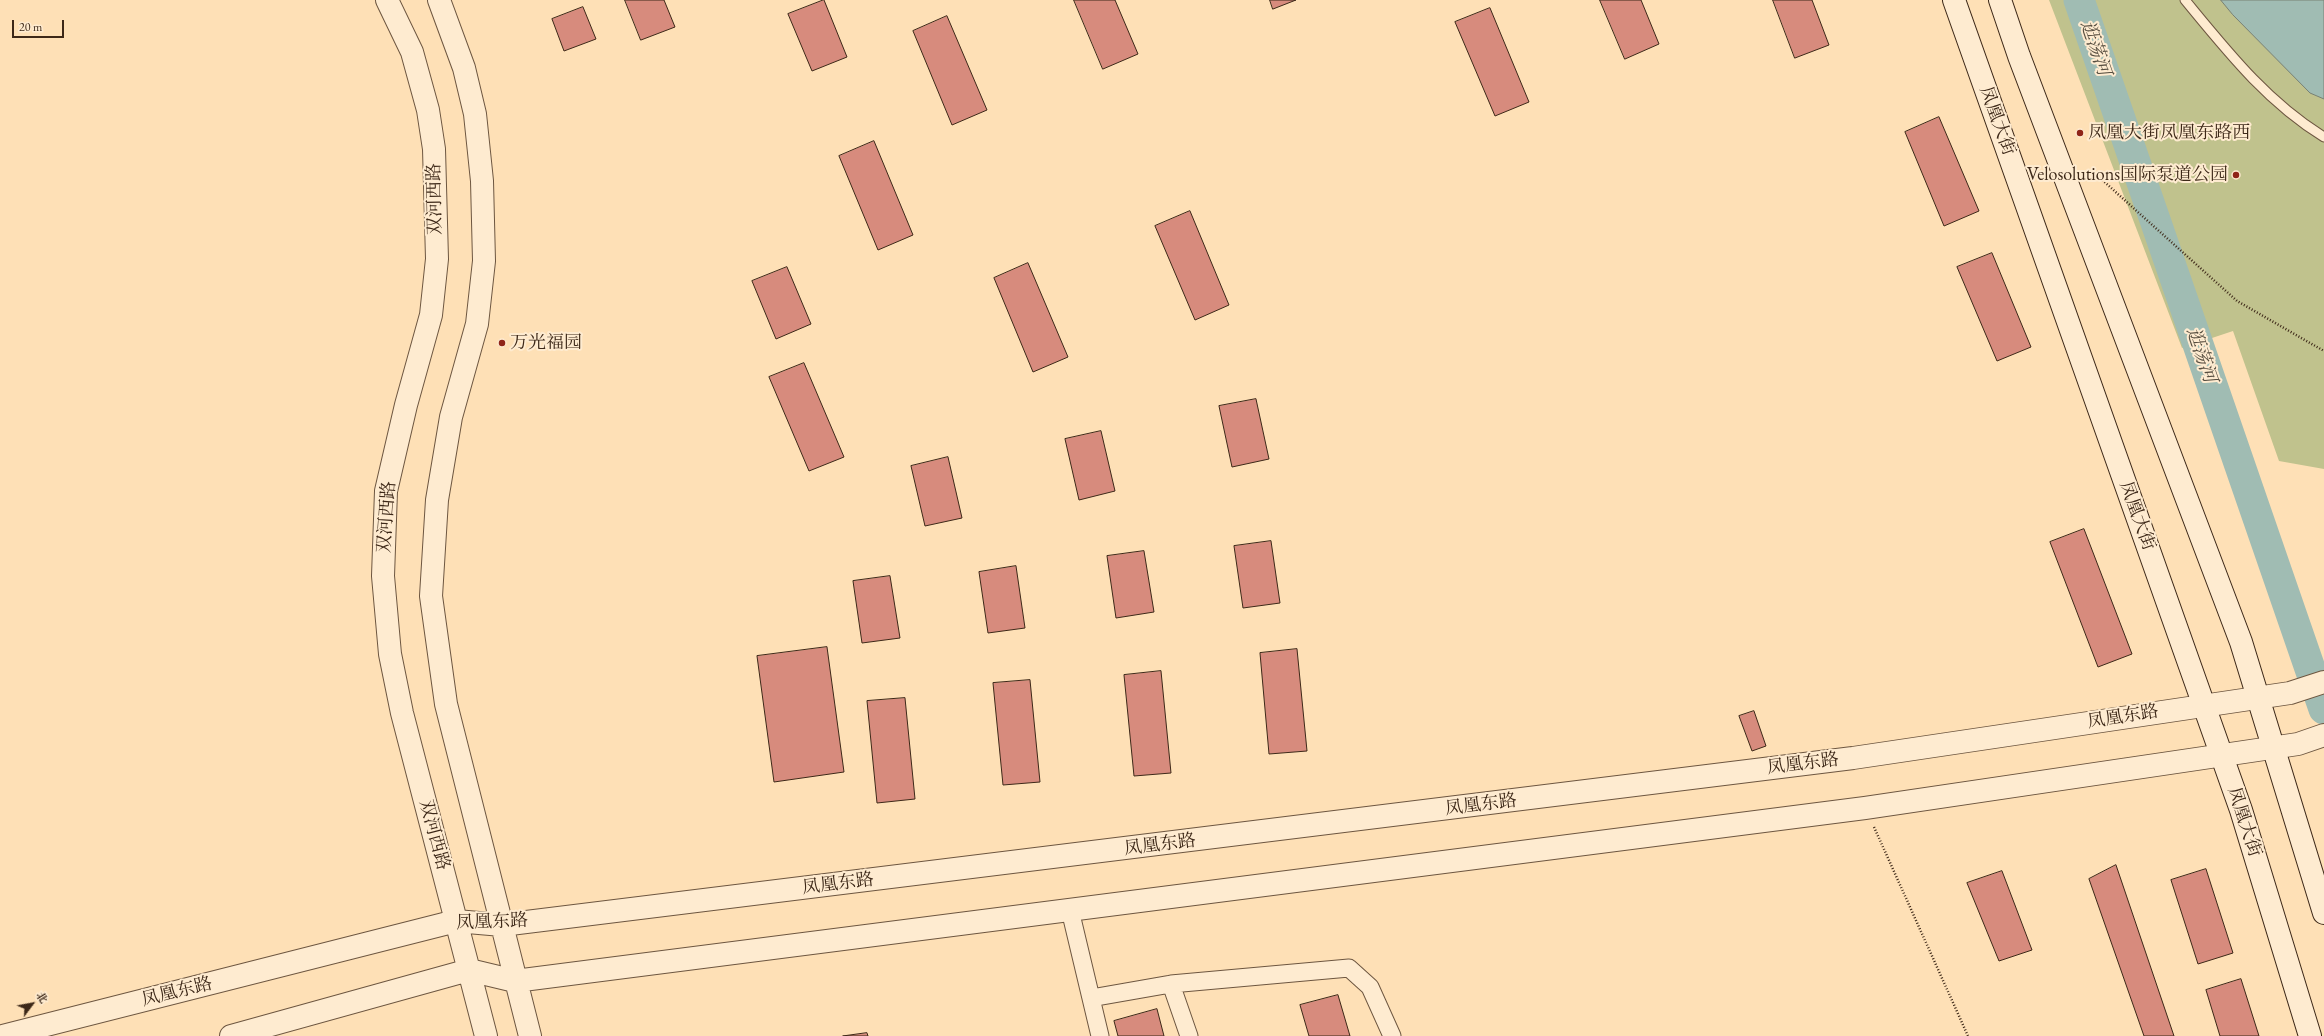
<!DOCTYPE html>
<meta charset="utf-8">
<style>
body{margin:0}
#map{position:relative;width:2324px;height:1036px;overflow:hidden;background:#fee0b6;font-family:"EB Garamond","Noto Serif SC",serif}
canvas{display:block}
.north{position:absolute;left:12px;top:984px;width:40px;height:40px;-webkit-text-stroke:3px #feebd0;paint-order:stroke;rotate:58deg;font-size:11px;font-weight:700;line-height:16px;text-align:center;color:#3d2818}
.north::after{content:'';display:block;margin:auto;width:14px;height:18px;background:#3d2818;clip-path:polygon(50% 0,100% 100%,50% 72%,0 100%)}
.scale{position:absolute;left:12px;top:20px;width:52px;height:18px;box-sizing:border-box;border:2px solid #3d2818;border-top:0;padding-left:5px;font-size:12px;line-height:14px;white-space:nowrap;color:#3d2818;-webkit-text-stroke:3px #feebd0;paint-order:stroke}
</style>
<div id="map">
<canvas width="2324" height="1036"></canvas>
<div class="north">北</div>
<div class="scale">20 m</div>
</div>
<script>
const ctx = document.querySelector('canvas').getContext('2d');
ctx.lineJoin = 'round';
function fillPath(path, color) { ctx.fillStyle = color; ctx.fill(path, 'evenodd'); }
function trace(path, color, width, dash) { ctx.strokeStyle = color; ctx.lineWidth = width; ctx.lineCap = dash ? 'butt' : 'round'; ctx.setLineDash(dash || []); ctx.stroke(path); }
function label(font, color, halo, rows, align = 'center') {
  ctx.font = font + ' "EB Garamond","Noto Serif SC",serif'; ctx.lineWidth = 4; ctx.setLineDash([]); ctx.textBaseline = 'middle'; ctx.strokeStyle = halo; ctx.fillStyle = color; for (const [text, x, y, turn = 0] of rows) {
    ctx.save(); ctx.translate(x, y); ctx.rotate((+turn || 0) * Math.PI / 180); ctx.textAlign = isNaN(turn) ? turn : align; if (halo) ctx.strokeText(text, 0, 0); ctx.fillText(text, 0, 0); ctx.restore();
  }
}
const green = new Path2D(`
 M2049,0H2324V469L2279,461L2233,331L2182,348Z`);
const water = new Path2D(`
 M2221,0H2324V99L2310,93L2233,15Z`);
const river = new Path2D(`
 M2079,0L2324,709`);
const building = new Path2D(`
 M625,0H664L675,27L641,40Z
 M824,0L847,57L812,71L788,14Z
 M1074,0H1115L1138,54L1103,69Z
 M1270,0H1296L1273,9Z
 M1600,0H1641L1659,44L1625,59Z
 M1773,0H1812L1829,45L1795,58Z
 M583,7L596,39L564,51L552,19Z
 M1490,8L1529,102L1495,116L1455,22Z
 M947,16L987,110L952,125L913,31Z
 M1939,117L1979,211L1944,226L1905,132Z
 M874,141L913,235L878,250L839,156Z
 M1190,211L1229,305L1195,320L1155,226Z
 M1992,253L2031,347L1997,361L1957,267Z
 M1028,263L1068,357L1033,372L994,278Z
 M787,267L811,324L776,339L752,281Z
 M804,363L844,457L809,471L769,377Z
 M1256,399L1269,459L1232,467L1219,406Z
 M1101,431L1115,491L1079,500L1065,439Z
 M948,457L962,518L925,526L911,466Z
 M2084,529L2132,654L2098,667L2050,542Z
 M1271,541L1280,603L1243,608L1234,546Z
 M1144,551L1154,612L1116,618L1107,556Z
 M1016,566L1025,628L988,633L979,572Z
 M890,576L900,638L862,643L853,581Z
 M827,647L844,772L774,782L757,656Z
 M1297,649L1307,751L1269,754L1260,653Z
 M1161,671L1171,773L1134,776L1124,675Z
 M1030,680L1040,782L1003,785L993,683Z
 M905,698L915,799L877,803L867,701Z
 M1754,711L1766,746L1752,751L1739,716Z
 M2116,865L2174,1036H2144L2089,879Z
 M2206,869L2233,953L2198,964L2171,880Z
 M2002,871L2032,950L1999,961L1967,883Z
 M2241,979L2259,1036H2220L2206,990Z
 M1338,995L1350,1036H1309L1300,1005Z
 M1157,1009L1164,1036H1118L1114,1021Z
 M867,1033L868,1036H843Z`);
const path = new Path2D(`
 M2100,178L2237,301L2324,351
 M1874,827L1968,1036`);
const service = new Path2D(`
 M2185,0C2227,51 2267,102 2324,137`);
const minor = new Path2D(`
 M1070,910L1100,1036
 M1171,984L1189,1036
 M1091,998L1171,984L1349,968L1370,987L1392,1036`);
const tertiary = new Path2D(`
 M387,0L412,52L428,110L434,149L437,259L431,315L406,405L386,491L383,576L390,654L402,713L486,1036
 M439,0L464,68L475,114L482,181L484,261L477,324L451,417L437,500L431,596L446,704L530,1036
 M3,1036L456,921L502,925L1853,758L2290,693L2324,682
 M231,1036L469,970L515,981L1865,808L2298,744L2324,735`);
const secondary = new Path2D(`
 M1954,0L2241,810L2310,1036
 M2000,0L2019,56L2241,642L2324,913`);
const markers = [
 [2080,133,4,"#8f2418"],
 [2236,175,4,"#8f2418"],
 [502,343,4,"#8f2418"]
];
const streetNames = [
 ["凤凰大街",1997,121,70],
 ["双河西路",435,199,-91],
 ["凤凰大街",2137,516,70],
 ["双河西路",387,517,-86],
 ["凤凰东路",2123,717,-9],
 ["凤凰东路",1803,764,-7],
 ["凤凰东路",1481,805,-7],
 ["凤凰大街",2244,822,72],
 ["双河西路",434,835,75],
 ["凤凰东路",1160,845,-7],
 ["凤凰东路",838,884,-7],
 ["凤凰东路",492,922,-2],
 ["凤凰东路",177,992,-14]
];
const poiNames = [
 ["凤凰大街凤凰东路西",2088,133],
 ["Velosolutions国际泵道公园",2228,175,"right"],
 ["万光福园",510,343]
];
const waterNames = [
 ["逛荡河",2095,48,71],
 ["逛荡河",2201,355,71]
];
fillPath(green, '#c0c28d');
fillPath(water, '#a0bcb3');
trace(water, '#788175', 1);
trace(river, '#a0bcb3', 31);
fillPath(building, '#d78b7d');
trace(building, '#3d2818', 1);
trace(service, '#6d5640', 11);
trace(minor, '#6d5640', 19);
trace(tertiary, '#6d5640', 24);
trace(secondary, '#3d2818', 24);
trace(path, '#3d2818', 2.5, [1, 2]);
trace(service, '#feebd0', 9);
trace(minor, '#feebd0', 17);
trace(tertiary, '#feebd0', 22);
trace(secondary, '#feebd0', 22);
for (const [x, y, r, color] of markers) { const dot = new Path2D(); dot.arc(x, y, r, 0, 2 * Math.PI); ctx.fillStyle = color; ctx.fill(dot); trace(dot, '#feebd0', 1.5); }
label('18px', '#3d2818', '#feebd0', streetNames);
label('18px', '#3d2818', '#feebd0', poiNames, 'left');
label('italic 19px', '#564d3f', '#feebd0', waterNames);
</script>
